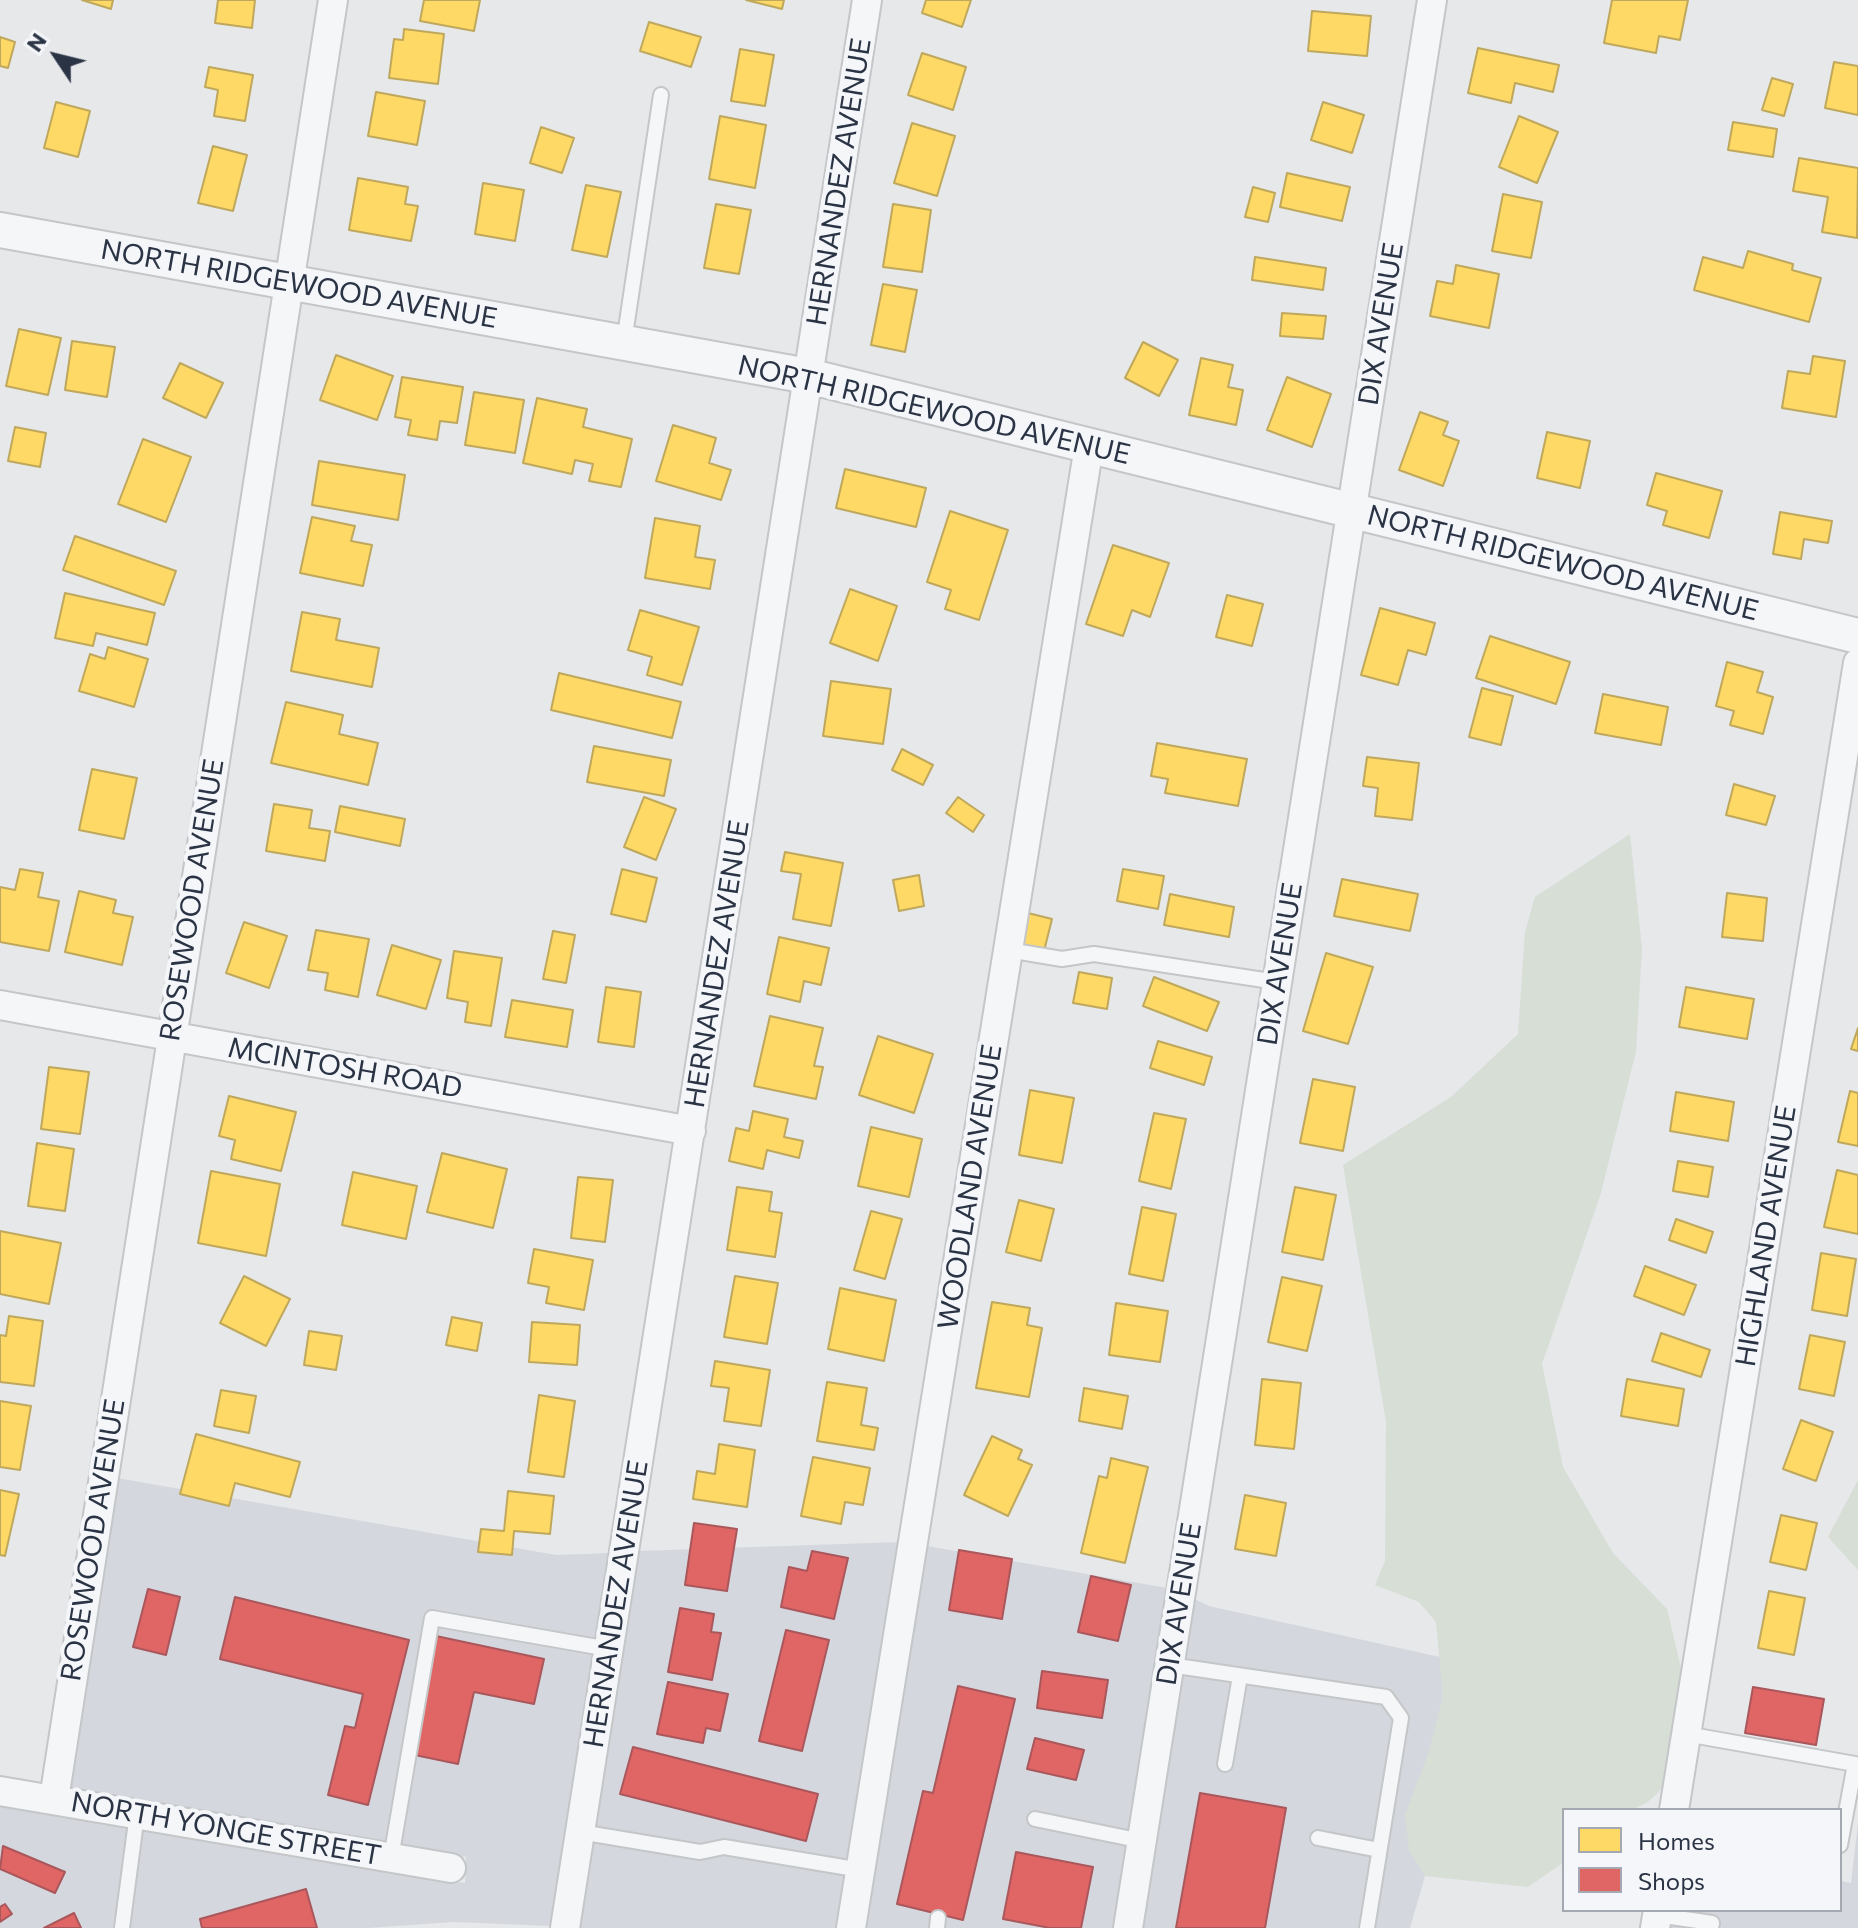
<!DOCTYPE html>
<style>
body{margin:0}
#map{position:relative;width:1858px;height:1928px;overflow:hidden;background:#e6e8ea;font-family:Commissioner,sans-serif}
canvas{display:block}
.legend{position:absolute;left:1562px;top:1808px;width:280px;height:104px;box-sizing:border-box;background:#f4f6f9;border:2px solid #a4a8b1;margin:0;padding:10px 14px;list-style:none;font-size:24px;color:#2b3445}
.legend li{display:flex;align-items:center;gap:16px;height:40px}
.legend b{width:40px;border:2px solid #a4a8b1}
.north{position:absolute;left:16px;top:16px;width:80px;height:80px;-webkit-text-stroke:6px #f4f6f9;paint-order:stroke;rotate:305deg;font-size:22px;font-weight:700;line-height:32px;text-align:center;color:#2b3445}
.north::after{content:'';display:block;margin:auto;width:28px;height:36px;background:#2b3445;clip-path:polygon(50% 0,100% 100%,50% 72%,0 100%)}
</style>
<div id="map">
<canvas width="1858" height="1928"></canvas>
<ul class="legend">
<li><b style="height:22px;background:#ffd966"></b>Homes</li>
<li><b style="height:22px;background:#e06666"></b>Shops</li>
</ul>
<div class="north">N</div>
</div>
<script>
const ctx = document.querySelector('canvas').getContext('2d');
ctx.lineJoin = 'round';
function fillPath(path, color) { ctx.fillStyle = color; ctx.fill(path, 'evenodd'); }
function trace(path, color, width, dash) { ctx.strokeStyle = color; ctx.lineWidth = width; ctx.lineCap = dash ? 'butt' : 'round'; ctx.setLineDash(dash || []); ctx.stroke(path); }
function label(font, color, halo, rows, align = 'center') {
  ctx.font = font + ' Commissioner,sans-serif'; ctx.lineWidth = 8; ctx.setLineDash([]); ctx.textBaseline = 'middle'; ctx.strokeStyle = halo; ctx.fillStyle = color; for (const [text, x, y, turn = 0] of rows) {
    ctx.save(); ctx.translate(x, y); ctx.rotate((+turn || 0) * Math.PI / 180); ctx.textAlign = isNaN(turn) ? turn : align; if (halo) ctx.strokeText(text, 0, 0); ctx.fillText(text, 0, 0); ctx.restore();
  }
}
const built = new Path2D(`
 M117,1478L556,1555L610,1553L551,1926L454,1922L368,1928H0V1805L465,1883L466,1857L69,1789Z
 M899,1542L837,1928H579L638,1551Z
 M927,1546L1167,1588L1113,1928H866Z
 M1194,1599L1209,1606L1440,1657L1443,1697L1410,1850L1425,1876L1410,1928H1142Z
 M1858,1823V1928H1669L1672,1910H1840V1881L1851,1883Z`);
const green = new Path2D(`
 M1630,834L1642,949L1636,1051L1601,1193L1542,1364L1563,1467L1613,1553L1667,1609L1682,1672L1663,1786C1639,1821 1603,1810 1564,1810V1862L1528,1887L1425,1876L1409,1850L1405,1815L1428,1754L1443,1697L1436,1622L1419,1602L1375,1585L1385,1561L1386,1422L1343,1165L1451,1097L1518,1034L1525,932L1535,897Z
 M1858,1480V1570L1828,1537Z`);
const homes = new Path2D(`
 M82,0H113L111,9Z
 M218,0H255L252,28L215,23Z
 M424,0H480L474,31L420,21Z
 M746,0H784L782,9Z
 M926,0H971L962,27L922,13Z
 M1612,0H1688L1680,40L1659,36L1656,53L1604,43Z
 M1312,11L1371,16L1367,56L1308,51Z
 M649,22L701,37L691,67L640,51Z
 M404,29L444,34L438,84L389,78L394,39L403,40Z
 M0,37L15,42L8,68L0,66Z
 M1478,48L1559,65L1553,92L1515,83L1511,103L1468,93Z
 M740,49L774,55L765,106L731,101Z
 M922,53L966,67L953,110L908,95Z
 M1834,62L1858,66V115L1825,108Z
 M209,67L253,75L245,121L214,116L218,90L205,87Z
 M1772,78L1793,84L1784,116L1762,110Z
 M376,92L425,101L417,145L368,136Z
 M56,102L90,111L78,157L44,148Z
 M1323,102L1364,115L1352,153L1311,140Z
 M720,116L766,125L755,188L709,179Z
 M1519,116L1558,132L1537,183L1499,167Z
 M1733,122L1777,129L1773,157L1728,150Z
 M912,123L955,136L937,196L894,183Z
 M541,127L574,138L562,173L530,163Z
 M213,146L247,155L233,211L198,203Z
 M1799,158L1858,168L1857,238L1822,232L1828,197L1793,191Z
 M1287,173L1350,187L1342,221L1280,207Z
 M358,178L408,187L405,204L418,206L411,241L349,230Z
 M483,183L524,190L515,241L475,234Z
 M586,185L621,192L607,257L572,250Z
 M1253,187L1275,193L1268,222L1245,217Z
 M1503,194L1542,202L1531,258L1492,251Z
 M716,204L751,210L739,274L704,268Z
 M893,204L931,210L922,272L883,267Z
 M1748,251L1793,264L1792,270L1821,278L1809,322L1694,290L1703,257L1743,268Z
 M1255,257L1326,268L1323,290L1252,280Z
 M1456,265L1499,274L1489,328L1430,316L1437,281L1453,284Z
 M883,284L917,290L905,352L871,345Z
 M1282,313L1326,316L1323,339L1280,336Z
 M19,329L61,338L48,395L6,386Z
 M72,341L115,347L107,397L65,390Z
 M1143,342L1178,360L1159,396L1125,378Z
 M336,355L393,376L377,420L320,400Z
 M1813,356L1845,361L1836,417L1782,408L1788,371L1810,374Z
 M1201,358L1233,365L1228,387L1243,390L1236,425L1189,415Z
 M180,363L223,383L206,418L163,398Z
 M402,377L463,387L457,423L440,421L437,440L408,435L411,420L395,417Z
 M1287,377L1331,394L1312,447L1267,430Z
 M474,392L524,400L515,453L465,445Z
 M537,398L587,409L583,427L632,439L621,487L589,481L593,464L575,460L572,474L523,463Z
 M1420,412L1448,422L1443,435L1459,441L1443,486L1399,470Z
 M673,425L716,438L709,463L731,470L721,500L656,481Z
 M15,427L46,433L40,467L8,461Z
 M1547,432L1590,441L1580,488L1537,478Z
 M143,439L191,457L166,522L118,504Z
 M319,461L405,475L398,520L312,505Z
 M845,469L926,488L916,527L836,508Z
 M1656,473L1722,491L1709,538L1663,525L1667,511L1647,505Z
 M950,511L1008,530L979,620L945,609L951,590L927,582Z
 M1780,512L1832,521L1828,543L1804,539L1801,559L1773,554Z
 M312,517L355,526L351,541L372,545L363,586L300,573Z
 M655,518L700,526L695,557L715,560L710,589L645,578Z
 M75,536L176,571L164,605L63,570Z
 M1113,545L1169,563L1150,617L1132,610L1123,636L1086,624Z
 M850,589L897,606L878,661L830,643Z
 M65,593L155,613L147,645L96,633L93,646L55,638Z
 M1227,595L1263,604L1252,646L1216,637Z
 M1380,608L1435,623L1426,655L1408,650L1398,685L1361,675Z
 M640,610L699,627L682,685L647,675L652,657L628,650Z
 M302,612L340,619L336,640L379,648L372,687L291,671Z
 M1490,636L1570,662L1556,704L1476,678Z
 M108,647L148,659L134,707L79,691L90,654L105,659Z
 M1727,662L1763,672L1757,692L1773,697L1763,734L1730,725L1734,711L1716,706Z
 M559,673L681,702L672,738L551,710Z
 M831,681L891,689L883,744L823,736Z
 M1482,688L1513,696L1501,745L1469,737Z
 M1603,694L1668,707L1661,745L1595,733Z
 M286,702L343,715L339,734L378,743L368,785L271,763Z
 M1157,743L1247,759L1238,806L1165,793L1168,779L1151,776Z
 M594,746L671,760L664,796L587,782Z
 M902,749L933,765L923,785L892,770Z
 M1367,757L1419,763L1412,820L1375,816L1378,788L1363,786Z
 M92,769L137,778L124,839L79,830Z
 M1734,784L1775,796L1766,825L1726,815Z
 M644,797L676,809L656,860L624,847Z
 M958,797L984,815L973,832L946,813Z
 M274,804L312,810L309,828L330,831L325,861L266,851Z
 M340,806L405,819L400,846L335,832Z
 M785,852L843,863L831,926L793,919L801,874L781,871Z
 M20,869L43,873L38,897L59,901L49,951L0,942V887L15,890Z
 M622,869L657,878L646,922L611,914Z
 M1123,869L1164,876L1158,909L1117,901Z
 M919,875L924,906L899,911L893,880Z
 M1342,879L1418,894L1410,931L1334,916Z
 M79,891L116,900L113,913L133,917L122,965L65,952Z
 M1727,893L1767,898L1763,941L1722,937Z
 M1170,894L1234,907L1229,937L1164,925Z
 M1028,913L1052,919L1042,959L1018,952Z
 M244,922L287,936L269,988L226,973Z
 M316,930L369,939L358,997L325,990L328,973L308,970Z
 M553,931L575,935L566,983L543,979Z
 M779,937L829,948L821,985L804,981L800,1002L767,994Z
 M392,945L441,960L426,1009L377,995Z
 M454,951L502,958L491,1026L465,1022L468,1002L447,998Z
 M1326,953L1373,967L1348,1044L1303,1031Z
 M1079,972L1112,978L1107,1009L1073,1003Z
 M1154,977L1219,1002L1207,1031L1143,1006Z
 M606,987L641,992L634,1047L598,1042Z
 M1686,987L1754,999L1747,1039L1679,1027Z
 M512,1000L573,1010L567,1047L505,1037Z
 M770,1016L823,1028L814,1066L823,1067L816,1099L754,1086Z
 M1858,1028V1051L1851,1049Z
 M878,1036L933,1054L914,1113L859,1095Z
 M1158,1041L1212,1057L1204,1085L1150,1068Z
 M49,1067L89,1072L80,1134L41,1129Z
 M1313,1079L1355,1087L1343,1151L1300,1143Z
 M1030,1090L1074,1098L1062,1163L1019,1155Z
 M1850,1091L1858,1093V1146L1838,1142Z
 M1676,1092L1734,1102L1728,1141L1670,1131Z
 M229,1096L296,1112L281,1171L231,1159L235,1140L219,1136Z
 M753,1111L788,1119L784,1137L803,1141L799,1158L767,1150L763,1169L729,1161L736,1128L749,1131Z
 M1154,1113L1186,1119L1171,1189L1139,1181Z
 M871,1127L922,1139L909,1197L858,1186Z
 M37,1143L74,1149L65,1211L28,1206Z
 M442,1153L507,1169L493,1228L427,1212Z
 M1678,1161L1713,1167L1708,1197L1673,1191Z
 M1837,1170L1858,1175V1234L1824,1227Z
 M211,1171L280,1184L266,1256L198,1243Z
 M353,1172L417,1186L406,1239L342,1225Z
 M578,1177L613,1180L605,1242L571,1238Z
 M737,1187L772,1192L769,1211L782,1213L775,1257L727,1250Z
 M1295,1187L1336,1195L1323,1260L1282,1252Z
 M1019,1200L1054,1209L1041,1261L1006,1252Z
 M1142,1207L1176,1214L1163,1281L1129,1274Z
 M871,1211L902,1219L885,1279L854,1270Z
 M1676,1219L1713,1232L1706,1253L1669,1240Z
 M0,1231L61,1243L49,1304L0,1294Z
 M534,1249L593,1260L584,1310L546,1303L549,1287L528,1283Z
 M1821,1253L1856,1259L1847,1316L1812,1310Z
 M1645,1266L1696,1285L1684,1315L1634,1296Z
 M244,1276L290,1299L266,1346L220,1323Z
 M735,1276L778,1283L767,1344L724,1337Z
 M1282,1277L1322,1286L1307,1351L1268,1342Z
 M840,1288L896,1300L884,1361L828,1349Z
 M992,1302L1030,1308L1027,1325L1042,1328L1029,1397L976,1388Z
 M1116,1303L1168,1311L1160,1362L1109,1355Z
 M9,1316L43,1321L34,1386L0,1382V1335L6,1336Z
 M452,1317L482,1323L477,1351L446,1345Z
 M532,1322L580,1325L577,1365L529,1362Z
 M309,1331L342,1336L336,1370L304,1365Z
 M1661,1333L1710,1350L1701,1377L1652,1361Z
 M1810,1335L1845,1342L1834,1396L1799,1389Z
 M715,1361L770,1370L761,1426L724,1421L729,1388L711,1386Z
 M1262,1379L1301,1383L1294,1449L1255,1445Z
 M1627,1379L1684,1389L1678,1426L1621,1416Z
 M827,1382L867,1388L861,1425L878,1428L874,1450L817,1441Z
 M1084,1388L1128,1396L1122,1429L1079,1421Z
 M221,1390L256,1396L249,1433L214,1426Z
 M539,1395L575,1401L564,1477L528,1472Z
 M0,1401L31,1406L20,1470L0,1467Z
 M1801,1420L1833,1432L1816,1481L1783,1469Z
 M196,1434L300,1462L290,1497L235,1483L229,1506L180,1494Z
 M992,1436L1022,1450L1018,1459L1032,1465L1008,1516L964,1495Z
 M719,1444L755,1450L747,1507L693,1499L697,1471L715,1474Z
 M813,1457L870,1468L863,1505L845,1502L841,1524L801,1516Z
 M1111,1458L1148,1467L1125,1563L1081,1553L1099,1476L1107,1478Z
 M0,1490L19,1494L5,1556L0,1555Z
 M508,1491L554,1496L550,1534L514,1531L512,1555L478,1552L481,1529L504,1531Z
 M1245,1495L1286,1503L1276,1556L1235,1549Z
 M1781,1515L1817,1523L1806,1570L1770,1562Z
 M1769,1591L1805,1598L1794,1655L1758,1648Z`);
const shops = new Path2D(`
 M694,1523L737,1529L727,1591L685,1585Z
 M959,1550L1012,1559L1002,1619L949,1610Z
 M812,1551L848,1558L834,1619L781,1607L789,1567L807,1571Z
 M1091,1576L1131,1585L1118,1641L1078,1632Z
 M148,1589L180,1597L166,1655L133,1647Z
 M235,1597L409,1640L368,1805L328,1795L345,1726L355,1728L363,1694L220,1659Z
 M680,1608L714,1614L711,1632L721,1633L712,1680L668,1672Z
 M786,1630L829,1640L802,1751L759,1741Z
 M436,1636L544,1659L534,1704L474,1692L458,1764L410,1754Z
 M1042,1671L1108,1680L1102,1718L1037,1708Z
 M668,1682L728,1694L720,1731L706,1728L703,1743L657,1734Z
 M958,1686L1015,1699L963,1920L897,1904L923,1791L933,1793Z
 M1753,1687L1824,1699L1816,1745L1745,1733Z
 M1035,1738L1084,1750L1076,1780L1027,1769Z
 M633,1747L818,1794L806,1841L620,1794Z
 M1200,1793L1286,1808L1265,1928H1176Z
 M3,1846L65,1872L55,1893L0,1869Z
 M1016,1852L1093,1867L1081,1928H1050L1003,1919Z
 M306,1889L317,1928H202L200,1919Z
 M5,1904L12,1914L0,1922V1907Z
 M74,1913L81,1928H44Z`);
const service = new Path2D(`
 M624,342L661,95
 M1008,950L1062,959L1094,954L1277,982
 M1170,1665L1386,1697L1401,1718L1367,1928
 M1686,1734L1855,1764L1840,1845
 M1225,1764L1240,1676
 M1035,1819L1142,1841
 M580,1832L700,1852L724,1847L861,1870
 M1318,1838L1379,1850
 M391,1858L432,1618L609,1649
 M1657,1915L1712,1923L1711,1928
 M122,1928L137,1814
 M937,1928L938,1918`);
const minor = new Path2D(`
 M0,1005L691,1131
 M0,1791L451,1868
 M54,1799L333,0
 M1674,1810L1858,663
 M565,1928L867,0
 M851,1928L1089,446
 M1128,1928L1432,0
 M1655,1928L1658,1910`);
const tertiary = new Path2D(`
 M0,230L808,376L1858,636`);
const streetNames = [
 ["HERNANDEZ AVENUE",839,182,-81],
 ["NORTH RIDGEWOOD AVENUE",299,284,10],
 ["DIX AVENUE",1381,324,-81],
 ["NORTH RIDGEWOOD AVENUE",934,410,13],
 ["NORTH RIDGEWOOD AVENUE",1563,563,14],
 ["ROSEWOOD AVENUE",192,900,-81],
 ["HERNANDEZ AVENUE",717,964,-81],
 ["DIX AVENUE",1280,964,-81],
 ["MCINTOSH ROAD",345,1068,10],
 ["WOODLAND AVENUE",970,1187,-81],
 ["HIGHLAND AVENUE",1766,1236,-81],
 ["ROSEWOOD AVENUE",93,1540,-81],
 ["HERNANDEZ AVENUE",616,1604,-81],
 ["DIX AVENUE",1179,1604,-81],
 ["NORTH YONGE STREET",226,1829,10]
];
fillPath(built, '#d4d7dd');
fillPath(green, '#d6ded6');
fillPath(homes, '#ffd966');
trace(homes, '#bfa85c', 2);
fillPath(shops, '#e06666');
trace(shops, '#aa575c', 2);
trace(service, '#c4c6c8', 18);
trace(minor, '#c4c6c8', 32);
trace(tertiary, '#c4c6c8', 38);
trace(service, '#f5f6f7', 14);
trace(minor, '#f5f6f7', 28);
trace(tertiary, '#f5f6f7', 34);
label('28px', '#2b3445', '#f4f6f9', streetNames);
</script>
